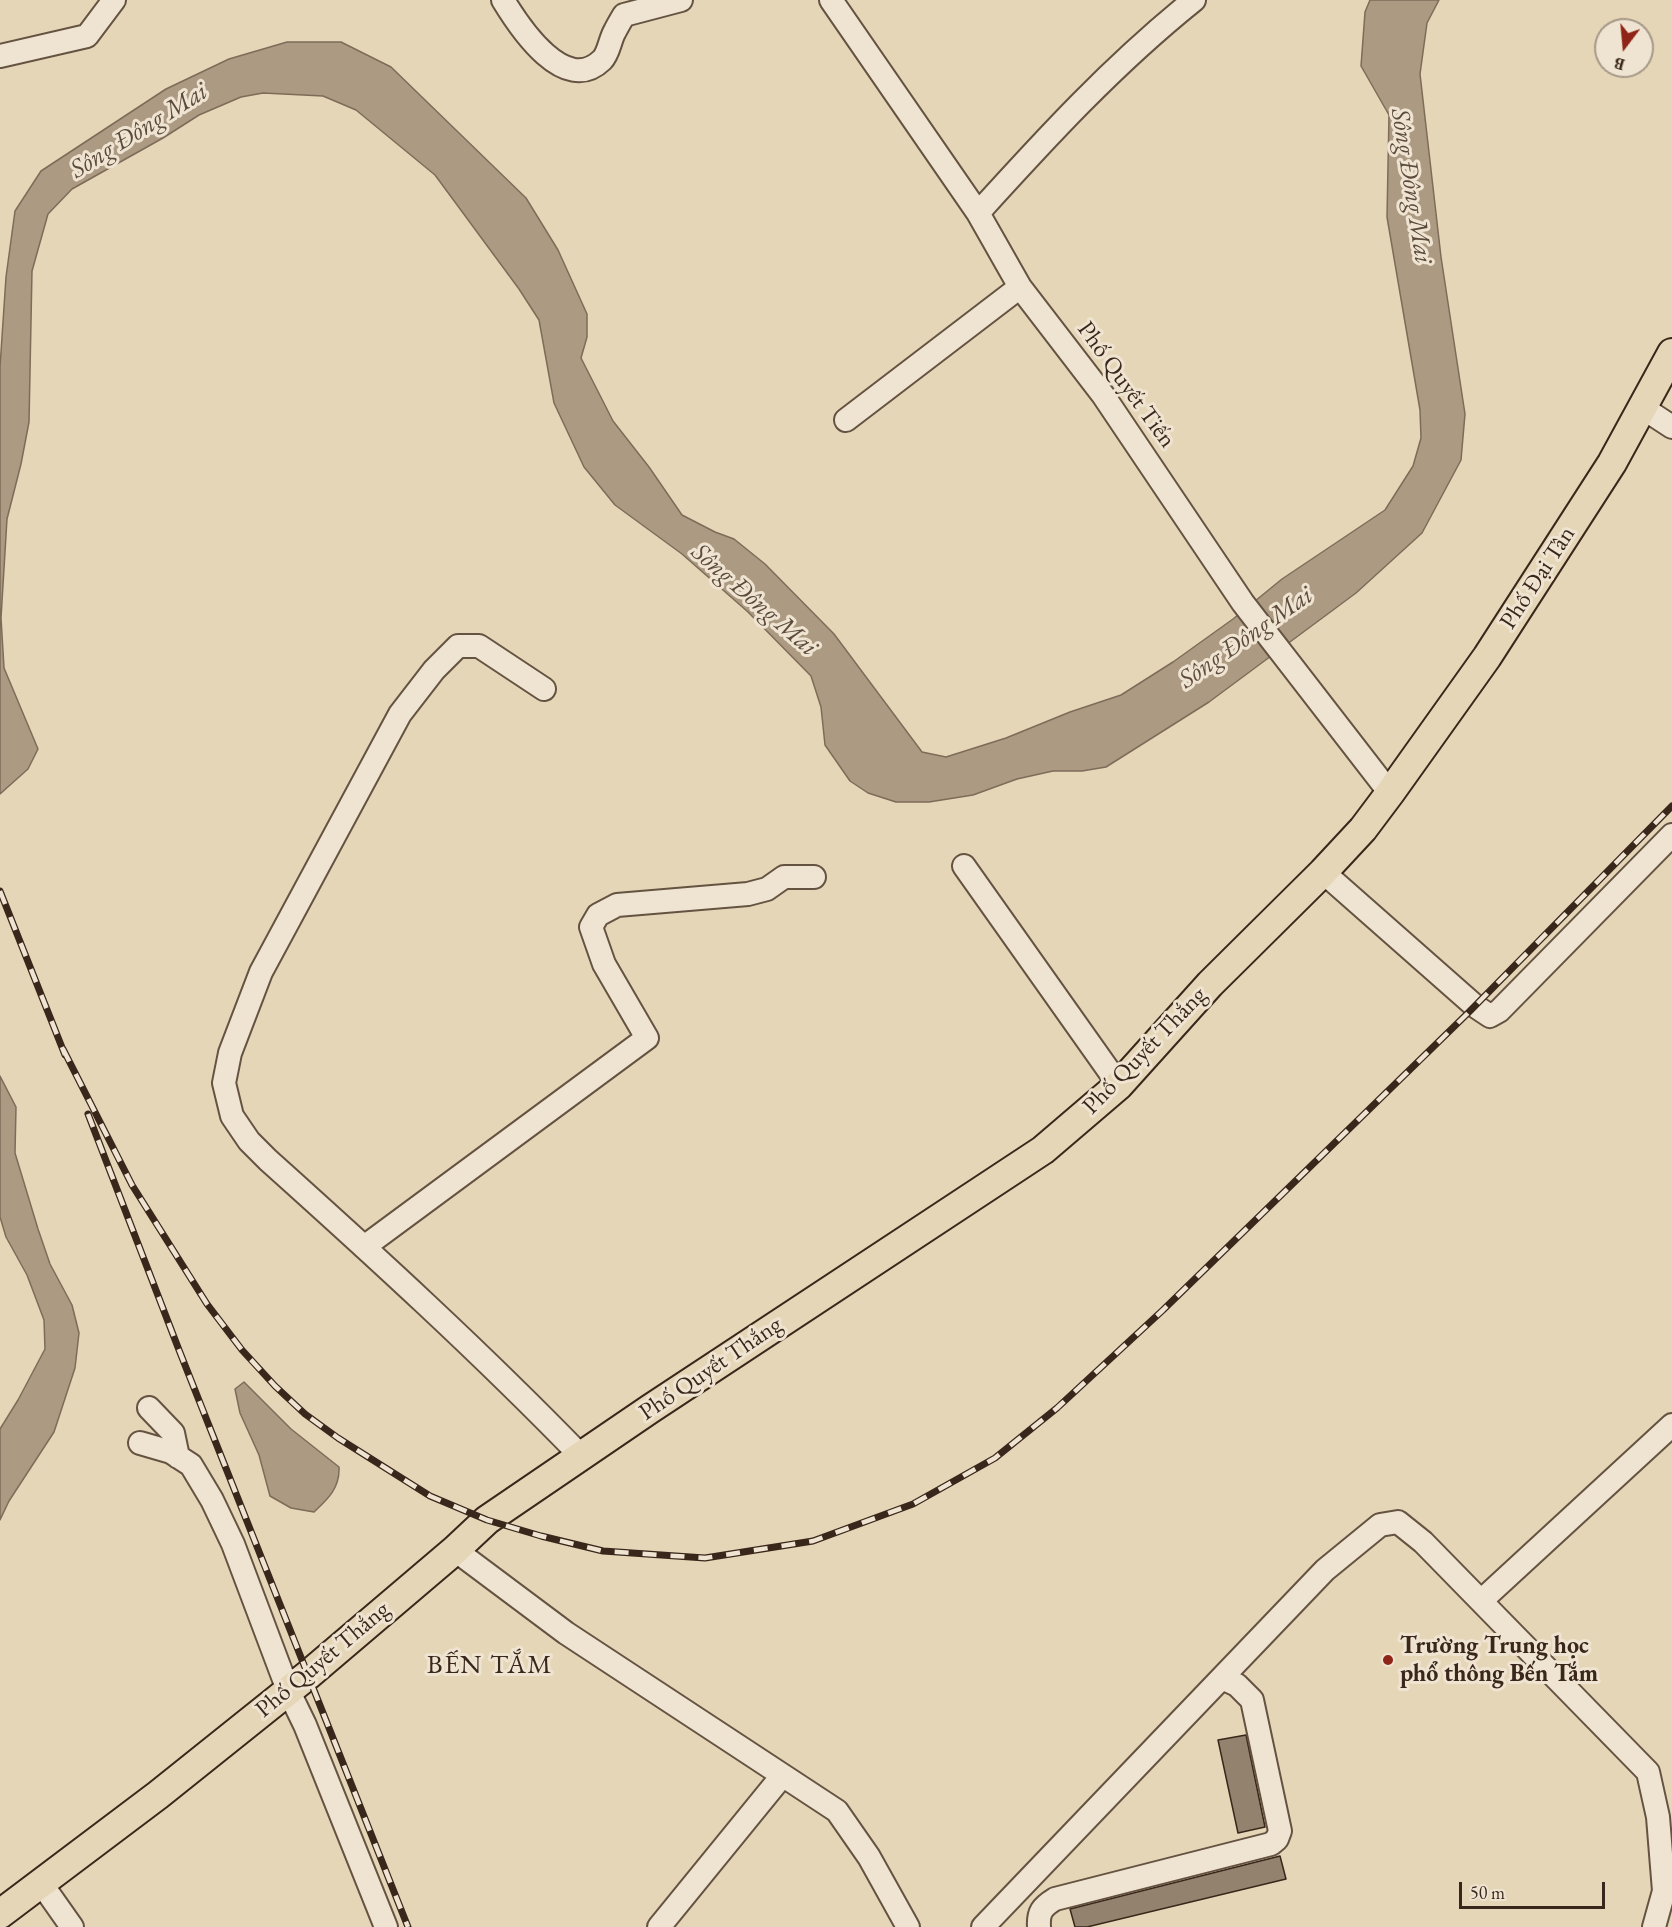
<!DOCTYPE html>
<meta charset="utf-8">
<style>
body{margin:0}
#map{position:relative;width:1672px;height:1927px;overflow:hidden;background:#e6d6b8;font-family:"EB Garamond",serif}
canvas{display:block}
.north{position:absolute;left:1594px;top:18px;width:60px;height:60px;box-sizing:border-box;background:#efe4d1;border:2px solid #a79888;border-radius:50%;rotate:196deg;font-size:16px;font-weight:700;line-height:24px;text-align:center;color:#3a271b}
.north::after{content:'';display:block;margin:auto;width:21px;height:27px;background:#8f2418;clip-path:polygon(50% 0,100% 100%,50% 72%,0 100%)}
.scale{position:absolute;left:1459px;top:1882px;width:146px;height:27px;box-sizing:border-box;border:3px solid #3a271b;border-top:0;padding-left:8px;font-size:18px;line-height:21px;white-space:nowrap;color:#3a271b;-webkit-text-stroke:4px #efe4d1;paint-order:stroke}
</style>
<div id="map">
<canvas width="1672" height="1927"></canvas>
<div class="north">B</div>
<div class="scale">50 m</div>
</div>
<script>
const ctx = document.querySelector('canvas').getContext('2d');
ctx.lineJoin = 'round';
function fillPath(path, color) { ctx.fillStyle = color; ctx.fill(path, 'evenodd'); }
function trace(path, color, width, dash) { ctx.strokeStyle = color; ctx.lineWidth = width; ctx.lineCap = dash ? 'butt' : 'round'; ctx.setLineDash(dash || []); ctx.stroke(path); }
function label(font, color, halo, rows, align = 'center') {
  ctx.font = font + ' "EB Garamond",serif'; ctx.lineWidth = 6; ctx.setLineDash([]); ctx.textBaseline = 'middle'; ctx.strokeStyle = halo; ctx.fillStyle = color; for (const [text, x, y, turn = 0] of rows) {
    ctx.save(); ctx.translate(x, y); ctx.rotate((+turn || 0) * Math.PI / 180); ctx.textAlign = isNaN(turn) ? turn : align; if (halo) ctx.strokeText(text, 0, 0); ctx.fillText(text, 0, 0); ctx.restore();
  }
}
const water = new Path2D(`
 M1370,0H1439L1427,23L1420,74L1441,257L1465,414L1461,460L1422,533L1356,593L1209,702L1106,767L1082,771H1053L1017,779L973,795L929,802H896L868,793L850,781L825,745L821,707L811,676L748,612L682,554L615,505L584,467L554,403L539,320L519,289L435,175L356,110L323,96L263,93L241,97L199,115L163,138L72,189L48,214L32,271L29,422L21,464L7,519L1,618L4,668L38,749L28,769L0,794V367L6,277L15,211L41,171L166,89L229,59L287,42H341L391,67L526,198L558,250L587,314V337L581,358L613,421L649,467L682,515L715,532L734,539L765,564L834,634L922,752L946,757L1006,738L1070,712L1121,695L1173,662L1233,619L1282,579L1385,510L1413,466L1421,438L1420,410L1387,217L1389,115L1361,66L1365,12Z
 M0,1076L16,1107L15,1153L38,1229L50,1264L72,1305L79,1333L75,1368L54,1432L9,1501L0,1520V1429L18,1400L45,1349L44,1320L27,1275L6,1237L0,1217Z
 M244,1382L291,1429L339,1467C340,1488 328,1499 314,1512L291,1508L270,1496L259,1455L240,1413L235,1389Z`);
const building = new Path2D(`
 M1246,1735L1265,1827L1238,1833L1218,1740Z
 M1280,1856L1286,1879L1087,1927H1075L1070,1909Z`);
const minor = new Path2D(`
 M503,0C520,28 565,96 602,60C609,53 610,39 615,31C618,25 621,20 624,15L681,0
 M831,0L978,213L1020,287L1103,395L1243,603L1390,793
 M0,56L87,36L114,0
 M978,213C1047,137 1113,65 1194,0
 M1643,408L1672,427
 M846,420L1020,287
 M544,689L479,646H458L434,670L400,714L261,972L230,1053L224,1083L232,1116L249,1141L268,1160C375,1256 481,1353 581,1456
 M964,866L1119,1085
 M1323,872L1475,1006L1490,1016L1499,1011L1672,835
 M364,1247L647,1038L604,964L591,927L598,915L617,905L748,894L767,889L784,877H814
 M149,1408L173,1433L178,1457
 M140,1443L171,1452L191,1465L212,1500L233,1544L288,1690L305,1725L386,1927
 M455,1550L566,1633L837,1811L869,1857L908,1927
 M1481,1601L1672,1425
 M41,1883L72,1927
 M659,1927L782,1776
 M983,1927L1325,1570L1380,1525L1398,1522L1423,1542L1648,1772L1658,1817L1664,1891L1654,1927
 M1039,1927C1038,1912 1042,1907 1055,1899L1271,1844L1277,1839L1280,1831L1252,1700L1237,1685L1222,1678`);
const major = new Path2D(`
 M0,1914L158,1795L308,1675L455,1550L487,1520L650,1409L1043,1150L1119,1085L1210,984L1323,872L1363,829L1390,793L1487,657L1612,463L1672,353`);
const rail = new Path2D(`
 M0,891L65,1055
 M63,1049L132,1185L207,1304L242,1350L275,1386L305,1414L338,1438L430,1496L487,1520L541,1536L603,1551L705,1558L813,1541L913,1504L995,1458L1057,1408L1163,1310L1467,1014L1672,806
 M88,1114L179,1350L408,1927`);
const markers = [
 [1388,1660,6,"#8f2418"]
];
const streetNames = [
 ["Phố Quyết Tiến",1126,385,54],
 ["Phố Đại Tân",1538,578,-57],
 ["Phố Quyết Thắng",1145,1051,-46],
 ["Phố Quyết Thắng",711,1369,-34],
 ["Phố Quyết Thắng",323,1660,-40]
];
const poiNames = [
 ["Trường Trung học",1400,1646],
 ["phổ thông Bến Tắm",1400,1674]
];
const waterNames = [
 ["Sông Đông Mai",139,131,-32],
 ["Sông Đông Mai",1411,186,81],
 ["Sông Đông Mai",754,600,41],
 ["Sông Đông Mai",1246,638,-35]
];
const quarterNames = [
 ["BẾN TẮM",490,1666]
];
fillPath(water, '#ac9a83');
trace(water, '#7e6c59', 1.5);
fillPath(building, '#93826d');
trace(building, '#3a271b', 1.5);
trace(minor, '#655342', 26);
trace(major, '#3a271b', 32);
trace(minor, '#efe4d1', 22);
trace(major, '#e6d6b8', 28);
trace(rail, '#3a271b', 7);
trace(rail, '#efe4d1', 4.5, [14]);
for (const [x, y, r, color] of markers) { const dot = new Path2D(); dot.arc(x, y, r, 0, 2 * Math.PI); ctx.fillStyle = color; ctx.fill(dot); trace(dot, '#efe4d1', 2); }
label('24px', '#3a271b', '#efe4d1', streetNames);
label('bold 24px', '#3a271b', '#efe4d1', poiNames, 'left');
label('italic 26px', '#5c4a3a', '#efe4d1', waterNames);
ctx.letterSpacing = '1.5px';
label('27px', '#3a271b', '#efe4d1', quarterNames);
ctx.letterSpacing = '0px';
</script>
